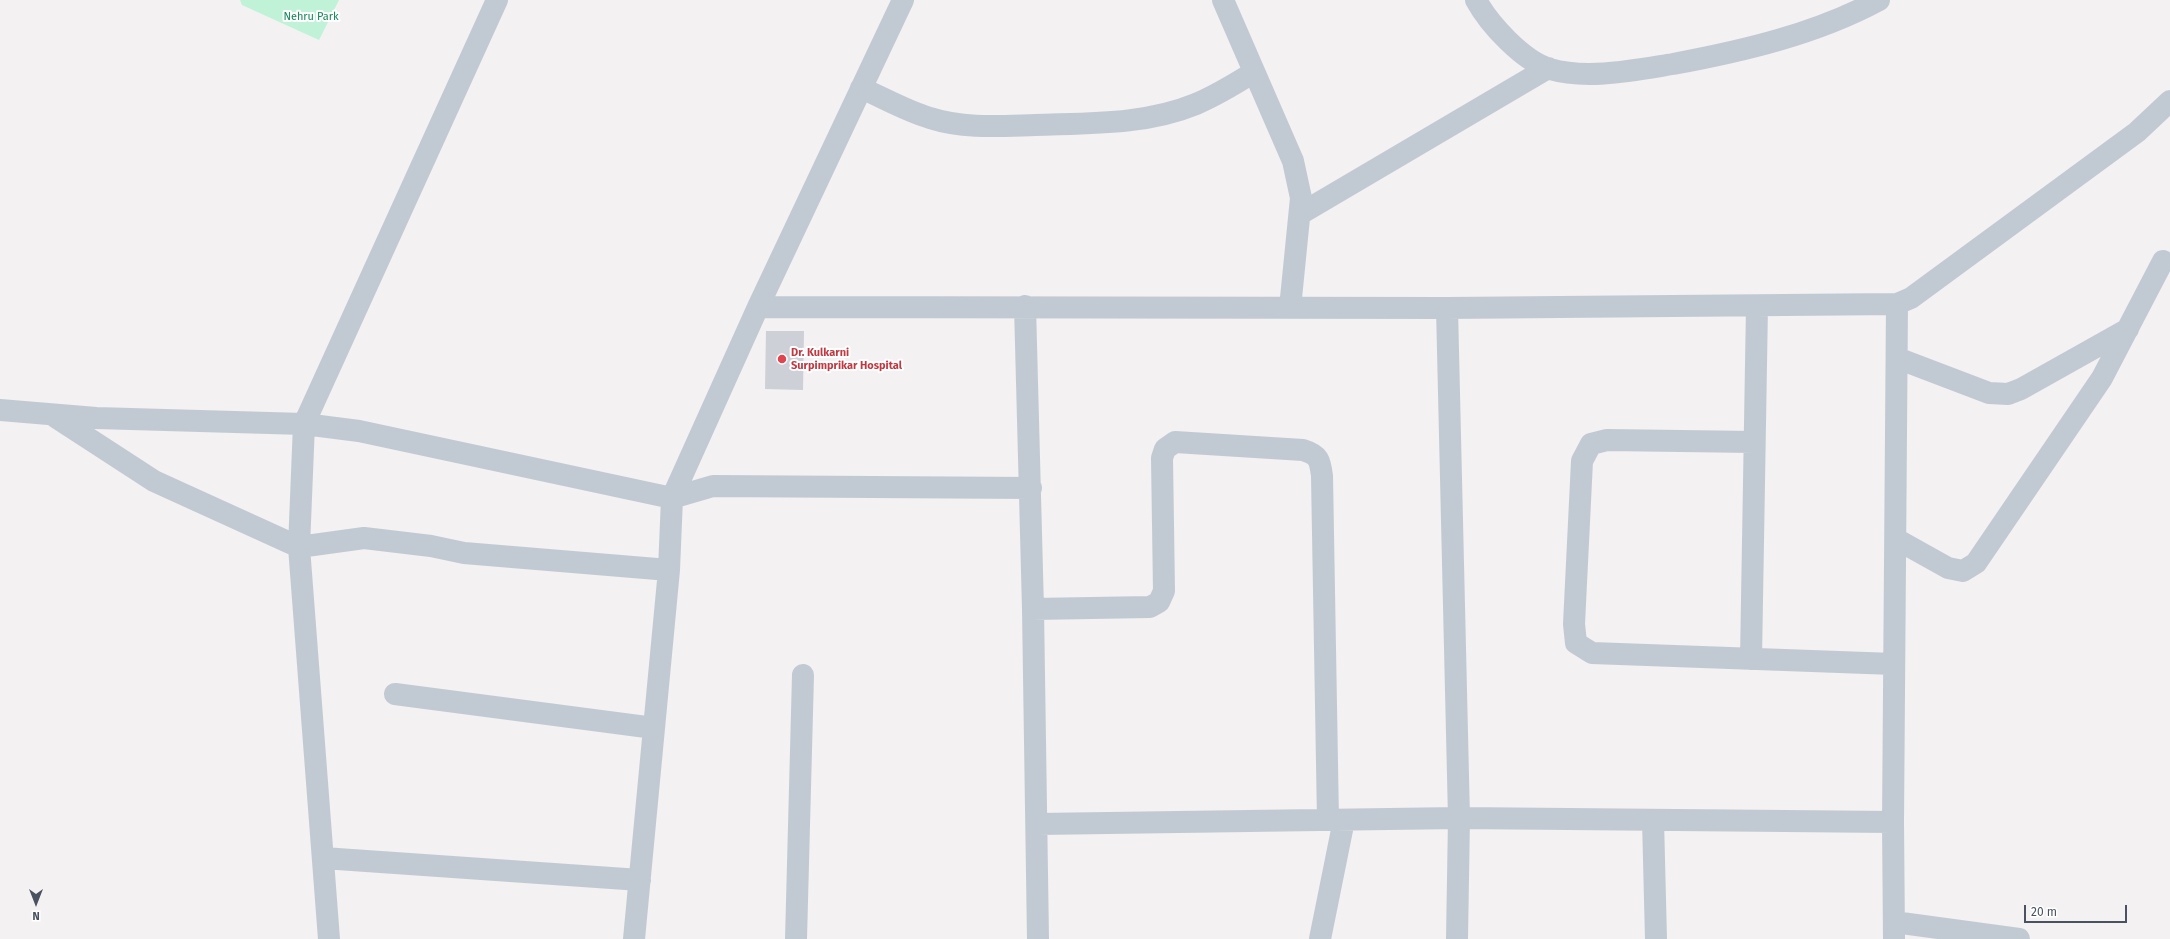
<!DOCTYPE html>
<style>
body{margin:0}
#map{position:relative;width:2170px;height:939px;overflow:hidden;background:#f3f1f1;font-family:"Fira Sans",sans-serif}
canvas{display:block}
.north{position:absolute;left:16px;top:883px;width:40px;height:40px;-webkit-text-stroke:3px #fff;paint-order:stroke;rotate:180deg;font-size:11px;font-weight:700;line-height:16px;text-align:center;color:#485260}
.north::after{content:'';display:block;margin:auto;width:14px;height:18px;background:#485260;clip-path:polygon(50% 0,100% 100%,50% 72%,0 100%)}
.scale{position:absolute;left:2024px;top:905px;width:103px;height:18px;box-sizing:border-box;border:2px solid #485260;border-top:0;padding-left:5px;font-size:12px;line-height:14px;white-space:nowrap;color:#485260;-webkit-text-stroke:3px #fff;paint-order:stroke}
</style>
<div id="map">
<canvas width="2170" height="939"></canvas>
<div class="north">N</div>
<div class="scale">20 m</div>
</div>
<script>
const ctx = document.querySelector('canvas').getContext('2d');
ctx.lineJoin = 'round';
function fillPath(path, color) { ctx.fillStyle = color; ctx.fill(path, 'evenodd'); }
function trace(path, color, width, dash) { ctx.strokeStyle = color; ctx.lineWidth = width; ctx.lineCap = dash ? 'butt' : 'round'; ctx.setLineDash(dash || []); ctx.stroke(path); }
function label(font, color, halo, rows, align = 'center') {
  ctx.font = font + ' "Fira Sans",sans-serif'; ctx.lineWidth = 4; ctx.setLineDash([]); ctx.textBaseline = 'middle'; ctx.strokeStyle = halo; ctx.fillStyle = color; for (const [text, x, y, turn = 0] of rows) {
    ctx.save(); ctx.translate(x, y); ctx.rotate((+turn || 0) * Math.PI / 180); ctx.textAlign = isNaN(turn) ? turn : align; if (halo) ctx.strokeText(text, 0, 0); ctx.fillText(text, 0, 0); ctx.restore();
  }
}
const green = new Path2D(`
 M240,0H339L319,40L242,5Z`);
const building = new Path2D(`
 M766,331H804L803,390L765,389Z`);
const minor = new Path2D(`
 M1223,0L1293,161L1301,198L1290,308
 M1476,0C1489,24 1523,61 1550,69C1587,80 1635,70 1673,64C1743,51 1816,34 1879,0
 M861,88C884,98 906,111 930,118C964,129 1000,126 1035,125C1089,123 1145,125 1196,104C1217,95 1235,84 1254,72
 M1300,214L1548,68
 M1025,306L1033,609L1038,939
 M758,307L1447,308L1897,304L1911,298L2137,132L2170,101
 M1447,308L1459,818L1457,939
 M1897,358L1989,393L2008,394L2021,389L2128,329
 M0,410L96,418L304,424L359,431L672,498L713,486L1031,488
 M54,416L154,481L299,547L364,538L431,546L464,553L669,570
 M1754,442L1607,440L1591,444L1582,461L1574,624L1576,643L1592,653L1894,664
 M1896,539L1948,568L1963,571L1976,563L2102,378L2163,261
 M1033,609L1150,607L1159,602L1164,591L1162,458L1165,449L1175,442L1303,450C1319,455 1320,460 1322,476L1328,820
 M1751,659L1757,306
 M395,694L654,728
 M1653,820L1656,939
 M1038,824L1459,818L1893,822
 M323,858L640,880
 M1894,922L2019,939
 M329,939L299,547L304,424L497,0
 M634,939L669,570L672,498L758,307L903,0
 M796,939L803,675
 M1320,939L1344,820
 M1894,939L1893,822L1897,304`);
const markers = [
 [782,359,5,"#e0444e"]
];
const parkNames = [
 ["Nehru Park",311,17]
];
const healthNames = [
 ["Dr. Kulkarni",791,353],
 ["Surpimprikar Hospital",791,366]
];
fillPath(green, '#bff2d7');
fillPath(building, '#cdd0d6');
trace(minor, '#c1cad3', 22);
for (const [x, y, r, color] of markers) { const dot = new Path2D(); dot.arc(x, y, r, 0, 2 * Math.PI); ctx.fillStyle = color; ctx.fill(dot); trace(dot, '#fff', 1.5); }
label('11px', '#138656', '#fff', parkNames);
label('bold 11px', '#be3a42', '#fff', healthNames, 'left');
</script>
